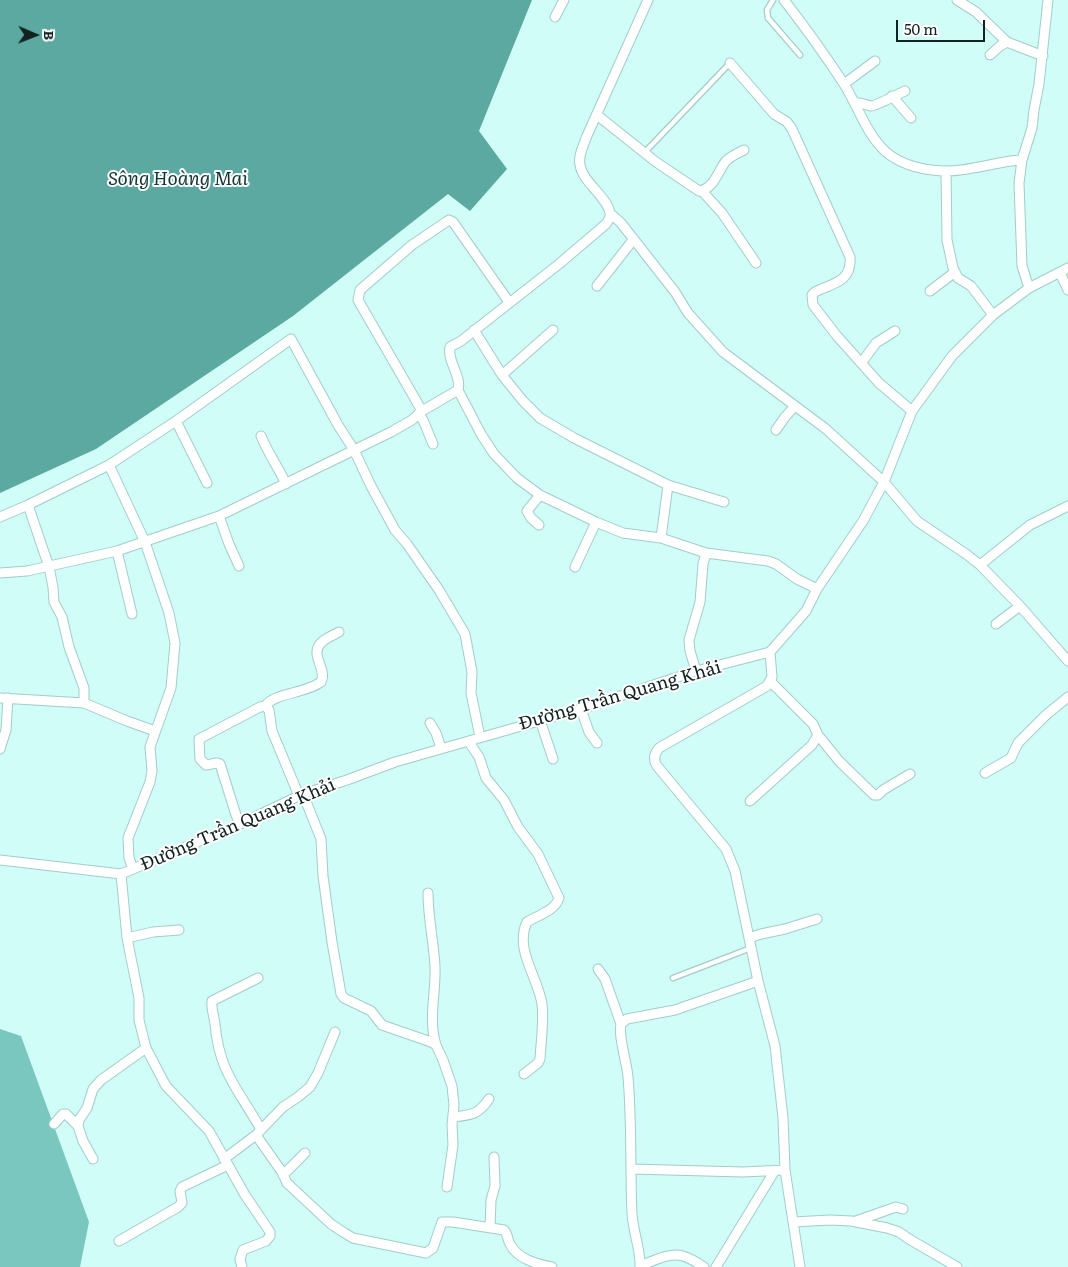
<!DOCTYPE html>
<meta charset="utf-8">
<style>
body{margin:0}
#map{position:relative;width:1068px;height:1267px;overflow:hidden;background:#d0fdf7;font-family:Literata,serif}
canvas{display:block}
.north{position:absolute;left:10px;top:10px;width:50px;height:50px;-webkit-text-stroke:4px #fff;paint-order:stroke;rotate:91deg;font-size:14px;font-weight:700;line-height:20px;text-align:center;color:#112220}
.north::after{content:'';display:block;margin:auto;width:18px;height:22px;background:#112220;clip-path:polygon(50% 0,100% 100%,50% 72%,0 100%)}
.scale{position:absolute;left:896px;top:20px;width:89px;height:22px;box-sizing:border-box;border:2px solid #112220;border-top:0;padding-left:6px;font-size:15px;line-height:18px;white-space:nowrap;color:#112220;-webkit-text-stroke:4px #fff;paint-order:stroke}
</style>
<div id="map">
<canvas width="1068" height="1267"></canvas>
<div class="north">B</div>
<div class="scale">50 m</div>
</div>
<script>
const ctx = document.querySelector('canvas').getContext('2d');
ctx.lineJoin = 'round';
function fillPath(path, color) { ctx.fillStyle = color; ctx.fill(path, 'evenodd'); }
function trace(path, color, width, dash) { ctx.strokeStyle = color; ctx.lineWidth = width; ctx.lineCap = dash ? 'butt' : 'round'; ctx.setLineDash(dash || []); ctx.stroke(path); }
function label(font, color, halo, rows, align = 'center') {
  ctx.font = font + ' Literata,serif'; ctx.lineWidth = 4; ctx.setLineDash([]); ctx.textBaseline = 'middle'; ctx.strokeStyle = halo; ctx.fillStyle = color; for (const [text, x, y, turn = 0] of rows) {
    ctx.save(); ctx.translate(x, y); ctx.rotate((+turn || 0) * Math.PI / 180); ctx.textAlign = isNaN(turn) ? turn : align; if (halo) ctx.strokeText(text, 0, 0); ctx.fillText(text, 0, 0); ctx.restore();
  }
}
const forest = new Path2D(`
 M0,1029L21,1036L89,1222L80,1267H0Z`);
const water = new Path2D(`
 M0,0H532L479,131L507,169L470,211L448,194L293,316L96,449L0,493Z`);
const service = new Path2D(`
 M773,0L767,10L768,18L800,55
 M645,152L730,63
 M673,978L751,948`);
const minor = new Path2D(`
 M784,0C805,27 825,55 844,84C858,106 866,134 886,152C902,166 927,171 947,171C973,171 997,161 1022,160
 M957,0L976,12L1007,42L1043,56
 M555,17L564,0
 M990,55L1000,46L1007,42
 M730,63L774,114L787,122L792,129L850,257C852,282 833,283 815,292L812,295L813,305L837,336L879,383L912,411
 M844,84L875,61
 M892,96L911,118
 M855,103C862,102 865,105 871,106C876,106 898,94 905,91
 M597,115L656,162L699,191C714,189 718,171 726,161C731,156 738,153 744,150
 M946,172L947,240L953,268L958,278L971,286L993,315
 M702,191L722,213L756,263
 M610,213L621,223L675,292L688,313L723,352L826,429L884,482L917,521L966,554L980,565L1020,606L1068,661
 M1060,273L1068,290
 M597,286L633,240
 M1029,288L1022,266L1019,183L1022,160L1032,128L1034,110L1039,84L1048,0
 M930,291L955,272
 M474,330L502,375L523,401L540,418L574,438L668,485L661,538
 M862,362L876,343L895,331
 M502,375L553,330
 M458,390L481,434L494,454L517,478L540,495L596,522L623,533L661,538L706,553L768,561L776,564L797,579L817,589
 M422,411L358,300L360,290L412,245L449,220L453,222L509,302
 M418,414L423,420L433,444
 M176,421L207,483
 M776,430L785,417L795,406
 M261,436C268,453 278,467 286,484
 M109,465L145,542L169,613L175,643L171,688L150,747L152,771L150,782L128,838L129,858L133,869
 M668,485L724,502
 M28,505L49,567L53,587L54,602L62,617L69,647L84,688V703
 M219,516L229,544L239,566
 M0,517L28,505L109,465L176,421L291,339L338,425L354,450L371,486L395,530L407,544L439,590L465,634L472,672L471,693L480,737
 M539,525L531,518L527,511L540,495
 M117,551L132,614
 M980,565L1030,525L1068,506
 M575,567L596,522
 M0,573L27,571L117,551L219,516L391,432L412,420L422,411L458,390C462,376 447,362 450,347L461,341L559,264L606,224C608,221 611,217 610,213C607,196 583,183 580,165C578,156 583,147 586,138L648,0
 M996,624L1020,606
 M770,652L772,677L767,686L659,748C654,754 653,760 657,766L726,849L735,871L758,981L775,1046L783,1118L785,1170L800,1267
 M696,671L690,651L689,640L700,602L703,564L706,553
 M0,698L84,703L127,721L155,731
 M265,706C276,692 305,694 321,682C328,669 308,654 322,642C326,638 334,635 339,632
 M581,709L589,732L597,743
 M540,720L553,759
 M430,723L436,733L441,748
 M818,735L839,761L874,795H878L883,790L910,774
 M469,742L479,757L486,778L504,800L518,827L538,854L559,898C555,911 538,915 527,922C514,949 538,977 542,1004C544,1022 541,1041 540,1059L538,1063L524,1074
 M0,749L6,730L8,698
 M985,773L1011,758L1018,743L1046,715L1068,697
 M303,794L321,839L323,876L332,942L341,994L344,998L371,1011L382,1025L431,1042L436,1045L443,1060L452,1086L454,1105L452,1125L453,1145L447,1187
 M750,801L812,745L818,735L813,724L770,681
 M240,824L236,815L220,764L217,763L206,765L200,759L199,739L260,707L265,706L269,710L272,731L299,796
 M0,860L121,874L240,824L303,794L347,780L395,762L581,709L696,671L770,652L806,611L817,589L863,521L884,482L912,411L952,356L993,315L1029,288L1068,268
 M121,874L127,938L139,998V1020L146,1048L166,1086L209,1131L245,1195L270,1232V1236L266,1241L243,1250L240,1259L242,1267
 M428,893C428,918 434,943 435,967C436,994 428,1019 436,1045
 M127,938L153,932L179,930
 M749,938L761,934L785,929L817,919
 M598,969L605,979L621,1024
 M258,978L212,1001C211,1009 214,1016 215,1024C219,1071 237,1088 259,1126L262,1128
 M453,1117C471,1115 478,1115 489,1099
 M54,1124L63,1114H66L78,1126
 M256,1135L282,1172L287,1183L331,1224L343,1232L353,1238L426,1253L433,1248L442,1222H453L504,1230C508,1234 507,1239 510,1244C517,1259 537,1264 552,1267
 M93,1159L83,1141L78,1126L79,1120L87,1108L93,1089L101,1080L146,1048
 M224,1159L256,1135L283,1107L298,1097L310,1087L318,1073L335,1032
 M631,1169L743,1172L785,1170
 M283,1175L305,1153
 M856,1221L896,1207L903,1209
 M793,1222L830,1220L851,1221L887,1228L899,1232L909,1239L957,1267
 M490,1228L491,1200L495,1186L494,1157
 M119,1241L178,1207L182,1203L180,1191L182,1187L228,1165
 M640,1266C653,1261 670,1252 683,1256C690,1258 698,1263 704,1267
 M640,1267C641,1250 633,1232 632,1214C630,1168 632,1123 628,1077C627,1063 618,1036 621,1024L627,1019L675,1010L758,981
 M716,1267L774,1172`);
const streetNames = [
 ["Đường Trần Quang Khải",620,696,-16],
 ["Đường Trần Quang Khải",238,825,-23]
];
const waterNames = [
 ["Sông Hoàng Mai",178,179]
];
fillPath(forest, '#79c7bf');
fillPath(water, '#5ba9a0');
trace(service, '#a2cdc8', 7);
trace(minor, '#a2cdc8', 11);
trace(service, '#fff', 4.5);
trace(minor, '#fff', 9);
label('18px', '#112220', '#fff', streetNames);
label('italic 19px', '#113734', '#fff', waterNames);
</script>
